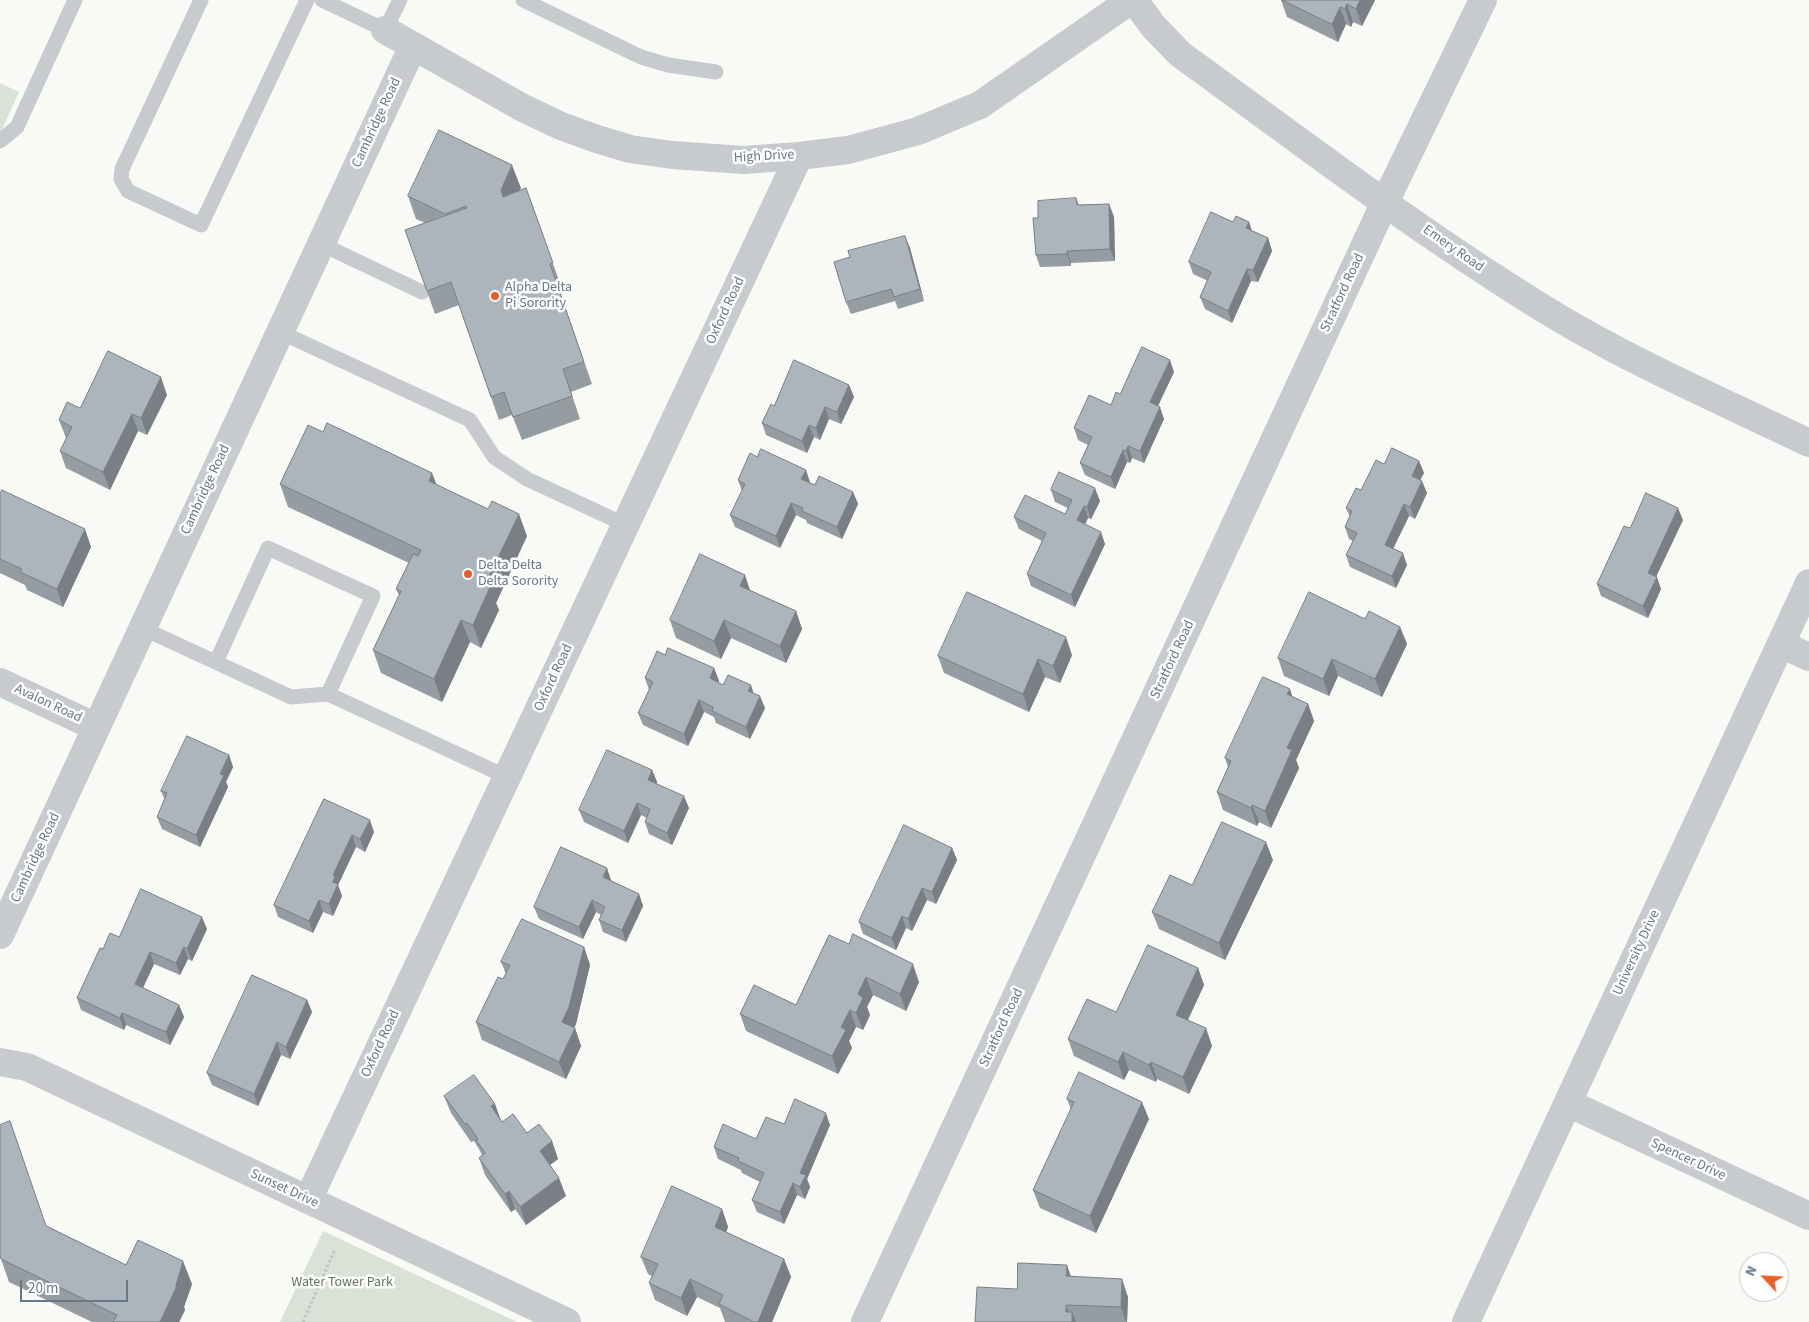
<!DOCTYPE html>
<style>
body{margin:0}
#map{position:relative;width:1809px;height:1322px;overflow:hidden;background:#f9f9f6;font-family:"Source Sans 3",sans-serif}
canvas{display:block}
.north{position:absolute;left:1739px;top:1252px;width:50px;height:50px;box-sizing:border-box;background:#fff;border:1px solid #c2c9cf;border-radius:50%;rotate:295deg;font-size:14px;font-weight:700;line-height:20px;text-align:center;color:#677888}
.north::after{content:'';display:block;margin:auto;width:18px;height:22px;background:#e85e27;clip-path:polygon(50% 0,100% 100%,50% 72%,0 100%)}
.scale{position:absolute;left:20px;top:1280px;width:108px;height:22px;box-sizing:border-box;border:2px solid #677888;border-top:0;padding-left:6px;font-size:15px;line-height:18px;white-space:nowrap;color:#677888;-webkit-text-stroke:4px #fff;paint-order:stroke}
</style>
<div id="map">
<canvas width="1809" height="1322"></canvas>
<div class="north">N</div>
<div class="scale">20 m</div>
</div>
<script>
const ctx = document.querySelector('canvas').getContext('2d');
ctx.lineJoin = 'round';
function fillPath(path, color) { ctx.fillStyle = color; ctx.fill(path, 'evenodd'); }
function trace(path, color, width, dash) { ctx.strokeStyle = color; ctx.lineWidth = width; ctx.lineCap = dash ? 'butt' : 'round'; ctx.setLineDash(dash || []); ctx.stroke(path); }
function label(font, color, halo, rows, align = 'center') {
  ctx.font = font + ' "Source Sans 3",sans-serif'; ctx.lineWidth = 5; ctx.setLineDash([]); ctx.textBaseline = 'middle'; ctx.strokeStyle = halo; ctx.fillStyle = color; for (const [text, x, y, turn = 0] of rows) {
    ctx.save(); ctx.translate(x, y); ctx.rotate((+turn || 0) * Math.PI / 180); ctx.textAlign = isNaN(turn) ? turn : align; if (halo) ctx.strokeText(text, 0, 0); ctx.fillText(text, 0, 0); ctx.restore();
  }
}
const green = new Path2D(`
 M0,83L19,92L0,134Z
 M323,1231L517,1322H280Z`);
const path = new Path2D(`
 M303,1322L335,1249`);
const lane = new Path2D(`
 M201,0L122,169L121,179L128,191L201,225L307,0
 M322,0L385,30L400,0
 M523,0L641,57L668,65L716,72
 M0,141L17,127L75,0
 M321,244L422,292
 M280,332L470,420L494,457L527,479L626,525
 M142,628L291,697L328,694L507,777
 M216,662L268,548L373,596L328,694`);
const street = new Path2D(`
 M1134,0L1153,26L1180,54C1304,144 1428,239 1559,318C1638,365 1726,403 1809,443
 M385,30L523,108L561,126L597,139L630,149L672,155L744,160L799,156L848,150L918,131L980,105L1131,0
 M1781,644L1809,657
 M0,682L96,727
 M0,935L413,46
 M0,1062L27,1067L567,1322
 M1568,1103L1809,1216
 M308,1200L799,156
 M865,1322L1385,202L1483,0
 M1466,1322L1809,583`);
const wall = new Path2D(`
 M1281,0H1375L1362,26L1353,22L1351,27L1346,24L1338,42L1287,17Z
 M521,188L519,191L526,188L561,286L558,287L592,384L571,392L580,419L522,440L512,415L499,420L459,305L435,314L405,230L425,223L416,219L408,196Z
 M1076,198L1079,205L1109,204L1114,217L1115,261L1071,263V266L1040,267L1036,255L1038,218Z
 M1233,222H1249L1252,231L1268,238L1272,251L1258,282L1251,281L1232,323L1205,309L1200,297L1208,281L1193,274L1189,262Z
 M910,248L924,301L898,309L895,301L851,314L846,302Z
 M1174,372L1158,406L1164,419L1144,463L1132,458L1130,463L1127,462L1115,489L1085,475L1080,463L1088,445L1078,440L1074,428L1111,405L1120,394Z
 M849,385L854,397L841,424L829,419L820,440L814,437L807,453L766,435L762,423L774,406Z
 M167,395L147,435L138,431L110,490L66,468L60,451L66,438L59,420L80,408Z
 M1419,461L1424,473L1420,480L1427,493L1415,519L1409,516L1393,549L1407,565L1396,588L1350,567L1346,555L1353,541L1349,539L1345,527L1350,517L1346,508L1384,464Z
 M738,480L810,482L809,483L815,485L853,492L858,504L842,539L807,523L806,520L796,515L780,548L735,527L730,515L742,491Z
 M280,484L437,485L527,536L496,603L499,610L481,648L470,642L442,702L381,673L373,650L399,595L396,589L409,563L288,507Z
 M1051,490L1100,501L1091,519L1088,518L1085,524L1105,544L1075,607L1031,586L1027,574L1042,541L1019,529L1014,517L1065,514L1068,508L1055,502Z
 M0,495L91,547L63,607L27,590L25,585L0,573Z
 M1683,520L1656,577L1661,589L1648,618L1601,596L1597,584L1630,528Z
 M750,590L796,611L802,629L786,663L731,638L721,659L676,638L670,620Z
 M1365,619L1400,627L1407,644L1382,697L1338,676L1329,696L1284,676L1278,658Z
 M665,655L714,668L719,681L718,682L723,685L753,693L765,708L750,739L716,723L714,717L704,712L688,746L643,725L638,713L649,690L645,678Z
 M1072,655L1060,683L1045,677L1029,712L944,673L938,656Z
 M1292,697L1308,704L1314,721L1296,760L1299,768L1271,828L1259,822L1257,826L1223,810L1217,792L1228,767L1225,758Z
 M229,755L233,767L226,782L228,787L200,847L162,829L157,817L165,800L161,791Z
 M652,770L657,782L656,783L689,808L672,845L649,834L645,822L647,818L641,815L628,843L584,822L579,810Z
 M324,799L374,832L365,852L356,847L338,885L342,896L333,916L323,912L313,933L278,917L274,905Z
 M952,848L957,860L936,904L927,900L912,931L906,928L896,950L863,934L859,922Z
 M1273,860L1225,960L1159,929L1152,912L1192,885Z
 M611,880V881L639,894L643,906L626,942L603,932L599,920L601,915L596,912L583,939L539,919L534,907Z
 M207,929L192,961L188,959L180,975L154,964L143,988L179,1005L184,1017L170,1045L126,1025L124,1030L81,1010L77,998L103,949Z
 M829,935L919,982L906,1011L873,995L867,1007L870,1015L863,1030L856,1027L849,1041L852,1048L838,1074L746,1031L740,1014L796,1005Z
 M584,947L590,965L576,1024L574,1028H575L581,1046L566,1079L482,1040L476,1022L503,979L506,974L501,962Z
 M1198,968L1204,985L1188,1020L1212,1046L1189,1094L1157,1079L1156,1082L1129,1070L1124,1080L1074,1056L1068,1039Z
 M307,1000L312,1012L290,1059L281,1055L258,1106L212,1085L207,1073Z
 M444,1096L495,1104L500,1119L502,1122L527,1133L552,1141L558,1159L550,1165L566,1196L526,1225L515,1209L511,1212L485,1175L479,1158L482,1155L479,1149L474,1141L471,1142L451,1113Z
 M1067,1099L1149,1119L1096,1233L1040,1208L1033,1190L1071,1109Z
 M784,1124L830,1125L807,1179L810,1187L805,1199L797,1195L784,1224L757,1212L752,1200L760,1182L742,1173L741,1170L718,1159L714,1147L756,1139Z
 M722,1209L728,1227L726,1232L784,1259L791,1277L772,1322H725L720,1308L697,1297L687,1316L655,1300L649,1283L652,1276L648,1274L641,1257Z
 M47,1226L126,1265L192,1284L184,1307L185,1310L179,1322H92L9,1282L0,1256Z
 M1071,1276L1128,1297L1127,1322H975L1017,1289Z`);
const shadedWall = new Path2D(`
 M1360,0H1375L1362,26L1356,9Z
 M1347,4L1353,22L1351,27L1345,9Z
 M1340,7L1346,24L1338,42L1332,24Z
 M512,165L521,188L509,212L501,190Z
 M1109,204L1114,217L1115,261L1110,249Z
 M1249,222L1253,234L1246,228Z
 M905,236L910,248L924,301L920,289Z
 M1268,238L1272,251L1258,282L1253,270Z
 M1067,251L1071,263V266L1067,254Z
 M1247,269L1251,281L1232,323L1228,311Z
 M1170,360L1174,372L1154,414L1150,402Z
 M161,377L167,395L147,435L141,418Z
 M849,385L854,397L841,424L837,412Z
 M825,407L829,419L820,440L816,428Z
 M1160,407L1164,419L1144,463L1140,451Z
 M132,414L138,431L110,490L103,472Z
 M809,425L814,437L807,453L802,441Z
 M1128,446L1132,458L1130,463L1126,451Z
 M1123,450L1127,462L1115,489L1111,477Z
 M1419,461L1424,473L1416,488L1412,476Z
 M806,470L810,482L806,491L801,479Z
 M432,473L441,496L429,481Z
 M1422,481L1427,493L1415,519L1410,507Z
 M1095,488L1100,501L1091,519L1087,507Z
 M853,492L858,504L842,539L837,527Z
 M791,503L796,515L780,548L776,536Z
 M1404,504L1409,516L1389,557L1385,545Z
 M1084,506L1088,518L1081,532L1077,520Z
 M1678,508L1683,520L1652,585L1648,573Z
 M519,514L527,536L496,603L499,610L481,648L473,625L485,585Z
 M85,529L91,547L63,607L57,589Z
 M1101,532L1105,544L1075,607L1071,595Z
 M1403,553L1407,565L1396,588L1392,576Z
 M745,575L751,593L740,586Z
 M1657,577L1661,589L1648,618L1643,606Z
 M796,611L802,629L786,663L780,646Z
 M461,620L470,642L442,702L434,679Z
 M724,620L731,638L721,659L714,641Z
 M1400,627L1407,644L1382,697L1375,679Z
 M1066,637L1072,655L1060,683L1053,666Z
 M1038,659L1045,677L1029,712L1023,694Z
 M1332,659L1338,676L1329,696L1323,679Z
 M714,668L719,681L714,690L710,678Z
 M751,685L755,698L748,691Z
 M1290,689L1296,707L1287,694Z
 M760,696L765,708L750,739L746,727Z
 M699,700L704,712L688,746L684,734Z
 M1308,704L1314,721L1296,760L1299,768L1271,828L1265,811L1287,748Z
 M229,755L233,767L226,782L228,787L200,847L196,835L220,774Z
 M652,770L657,782L652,792L648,780Z
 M684,796L689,808L672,845L667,833Z
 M637,803L641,815L628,843L624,831Z
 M1252,805L1259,822L1257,826L1251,808Z
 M370,820L374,832L365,852L360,839Z
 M352,835L356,847L338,885L342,896L333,916L329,904L333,875Z
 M1266,842L1273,860L1225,960L1219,943Z
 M952,848L957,860L936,904L932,892Z
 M607,868L611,880L607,889L603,877Z
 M922,888L927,900L912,931L908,919Z
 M639,894L643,906L626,942L622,930Z
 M319,900L323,912L313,933L309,921Z
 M592,900L596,912L583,939L579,927Z
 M902,916L906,928L896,950L892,938Z
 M202,917L207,929L192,961L187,949Z
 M184,947L188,959L180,975L176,963Z
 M584,947L590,965L576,1024L568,1040L562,1022Z
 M150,952L154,964L139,996L135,984Z
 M913,964L919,982L906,1011L900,994Z
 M1198,968L1204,985L1182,1032L1176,1015Z
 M866,977L873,995L867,1007L870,1015L863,1030L856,1013L858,994Z
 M307,1000L312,1012L290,1059L286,1047Z
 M179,1005L184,1017L170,1045L166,1032Z
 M850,1010L856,1027L849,1041L852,1048L838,1074L832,1056L841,1027Z
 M122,1013L126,1025L124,1030L120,1018Z
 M575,1028L581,1046L566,1079L559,1062Z
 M1206,1028L1212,1046L1189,1094L1183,1077Z
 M277,1042L281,1055L258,1106L254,1094Z
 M1123,1052L1129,1070L1124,1080L1118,1062Z
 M1151,1062L1157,1079L1156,1082L1149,1065Z
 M1142,1102L1149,1119L1096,1233L1090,1216Z
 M495,1104L501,1121L491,1106Z
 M826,1113L830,1125L807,1179L810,1187L805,1199L800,1187V1173Z
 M552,1141L558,1159L546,1168L540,1151Z
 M559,1178L566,1196L526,1225L520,1207Z
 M793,1183L797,1195L784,1224L780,1212Z
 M509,1191L515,1209L511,1212L505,1194Z
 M722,1209L728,1227L722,1244L715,1227Z
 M784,1259L791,1277L772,1322H758Z
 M183,1261L192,1284L184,1307L185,1310L179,1322H160L176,1285Z
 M1067,1265L1073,1283L1066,1276Z
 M690,1279L697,1297L687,1316L681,1298Z
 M1122,1279L1128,1297L1127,1322H1126L1121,1307Z
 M1066,1305L1072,1321V1312L1076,1322H1070L1066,1312Z`);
const building = new Path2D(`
 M1282,0H1360L1356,9L1347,4L1345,9L1340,7L1332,24Z
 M439,130L512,165L501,190L503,197L526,188L553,263L550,264L584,362L563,369L572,396L513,417L504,392L491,397L451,282L427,291L405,230L467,208L466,206L445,214L408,196Z
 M1076,198L1077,205L1109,204L1110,249L1067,251V254L1036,255L1033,218H1038V201Z
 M1211,212L1233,222L1236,216L1249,222L1246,228L1268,238L1253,270L1247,269L1228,311L1200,297L1211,272L1189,262Z
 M905,236L920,289L894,297L891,289L846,302L834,262L850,257L848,251Z
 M1142,347L1170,360L1150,402L1160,407L1140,451L1128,446L1126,451L1123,450L1111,477L1080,463L1092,437L1074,428L1089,395L1111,405L1116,392L1120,394Z
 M108,351L161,377L141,418L132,414L103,472L60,451L72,427L59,420L67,402L80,408Z
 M794,360L849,385L837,412L825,407L816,428L809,425L802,441L762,423L771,404L774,406Z
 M327,423L432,473L429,481L488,509L492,501L519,514L485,585L490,587L473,625L461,620L434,679L373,650L401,591L396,589L413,554L418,556L421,550L280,484L308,425L323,432Z
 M1392,448L1419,461L1412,476L1422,481L1410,507L1404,504L1385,545L1403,553L1392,576L1346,555L1357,533L1345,527L1352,511L1346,508L1356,488L1361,490L1376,460L1384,464Z
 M761,449L806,470L801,479L815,485L819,476L853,492L837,527L802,511L803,508L791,503L776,536L730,515L745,484L738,480L750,453L757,457Z
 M1059,472L1095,488L1087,507L1084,506L1077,520L1101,532L1071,595L1027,574L1046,533L1014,517L1025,495L1065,514L1072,500L1051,490Z
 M2,490L85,529L57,589L20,572L22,569L0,559V495Z
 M1646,493L1678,508L1648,573L1657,577L1643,606L1597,584L1624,526L1630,528Z
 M700,554L745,575L740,586L796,611L780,646L724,620L714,641L670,620Z
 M967,592L1066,637L1053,666L1038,659L1023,694L938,656Z
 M1309,592L1365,619L1369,611L1400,627L1375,679L1332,659L1323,679L1278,658Z
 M668,648L714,668L710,678L723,685L728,675L751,685L748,691L760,696L746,727L712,711L713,707L699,700L684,734L638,713L653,682L645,678L657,651L665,655Z
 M1263,677L1290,689L1287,694L1308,704L1287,748L1292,750L1265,811L1252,805L1251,808L1217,792L1231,761L1225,758Z
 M187,736L229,755L220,774L224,775L196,835L157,817L167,793L161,791Z
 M607,750L652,770L648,780L684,796L667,833L645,822L650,809L637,803L624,831L579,810Z
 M324,799L370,820L360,839L352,835L333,875L335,876L333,882L338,884L329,904L319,900L309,921L274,905Z
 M1222,822L1266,842L1219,943L1152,912L1170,875L1192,885Z
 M904,825L952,848L932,892L922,888L908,919L902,916L892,938L859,922Z
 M561,847L607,868L603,877L639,894L622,930L599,920L605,907L592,900L579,927L534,907Z
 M141,889L202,917L187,949L184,947L176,963L150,952L135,984L179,1005L166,1032L122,1013L120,1018L77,998L100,948L103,949L110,933L119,937Z
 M522,919L584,947L569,1007L562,1022L575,1028L559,1062L476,1022L498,977L503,979L510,965L501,962Z
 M853,934L913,964L900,994L866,977L858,994L863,998L856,1013L850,1010L841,1027L846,1030L832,1056L740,1014L754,985L796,1005L829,935L849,944Z
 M1148,945L1198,968L1176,1015L1206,1028L1183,1077L1151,1062L1149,1065L1123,1052L1118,1062L1068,1039L1087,999L1116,1012Z
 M252,975L307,1000L286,1047L277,1042L254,1094L207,1073Z
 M1079,1072L1142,1102L1090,1216L1033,1190L1074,1102L1067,1099Z
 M474,1075L495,1104L491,1106L502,1122L513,1114L527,1133L539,1124L552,1141L540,1151L559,1178L520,1207L509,1191L505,1194L479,1158L485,1153L476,1140L478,1139L467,1123L465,1124L444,1096Z
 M795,1099L826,1113L800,1173L806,1175L800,1187L793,1183L780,1212L752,1200L764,1173L738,1161L739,1158L714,1147L723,1124L756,1139L766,1117L784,1124Z
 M10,1121L46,1226L126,1265L138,1240L183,1261L176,1285V1288L160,1322H113L117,1315L1,1259L0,1256V1125Z
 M672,1186L722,1209L715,1227L784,1259L758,1322H754L719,1304L723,1295L690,1279L681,1298L649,1283L658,1264L641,1257Z
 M1018,1263L1067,1265L1066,1276L1122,1279L1121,1307L1066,1305V1312H1072V1322H975L977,1287L1017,1289Z`);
const markers = [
 [495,296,5,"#e85e27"],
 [468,574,5,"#e85e27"]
];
const streetNames = [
 ["Cambridge Road",377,123,-65],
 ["High Drive",764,157,-3],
 ["Emery Road",1453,249,35],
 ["Stratford Road",1343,293,-65],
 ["Oxford Road",726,311,-65],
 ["Cambridge Road",206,490,-65],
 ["Stratford Road",1173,660,-65],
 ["Oxford Road",554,678,-65],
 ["Avalon Road",48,704,25],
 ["Cambridge Road",36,858,-65],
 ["University Drive",1637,953,-65],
 ["Stratford Road",1002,1028,-65],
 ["Oxford Road",381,1044,-65],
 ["Spencer Drive",1688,1160,25],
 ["Sunset Drive",284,1189,25]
];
const poiNames = [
 ["Alpha Delta",505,288],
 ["Pi Sorority",505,304],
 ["Delta Delta",478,566],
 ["Delta Sorority",478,582]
];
const parkNames = [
 ["Water Tower Park",342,1283]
];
fillPath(green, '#dae1d7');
trace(path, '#c0c3c5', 3, [2.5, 2.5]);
trace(lane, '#c7cbce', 15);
trace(street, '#c7cbce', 28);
fillPath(wall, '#959ca2');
fillPath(shadedWall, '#797f84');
fillPath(building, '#adb5bc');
trace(building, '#797f84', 1);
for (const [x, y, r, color] of markers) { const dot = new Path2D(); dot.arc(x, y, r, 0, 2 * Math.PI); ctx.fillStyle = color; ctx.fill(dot); trace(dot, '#fff', 2); }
label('14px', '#677888', '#fff', streetNames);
label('14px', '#677888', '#fff', poiNames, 'left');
label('14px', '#667a62', '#fff', parkNames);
</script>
